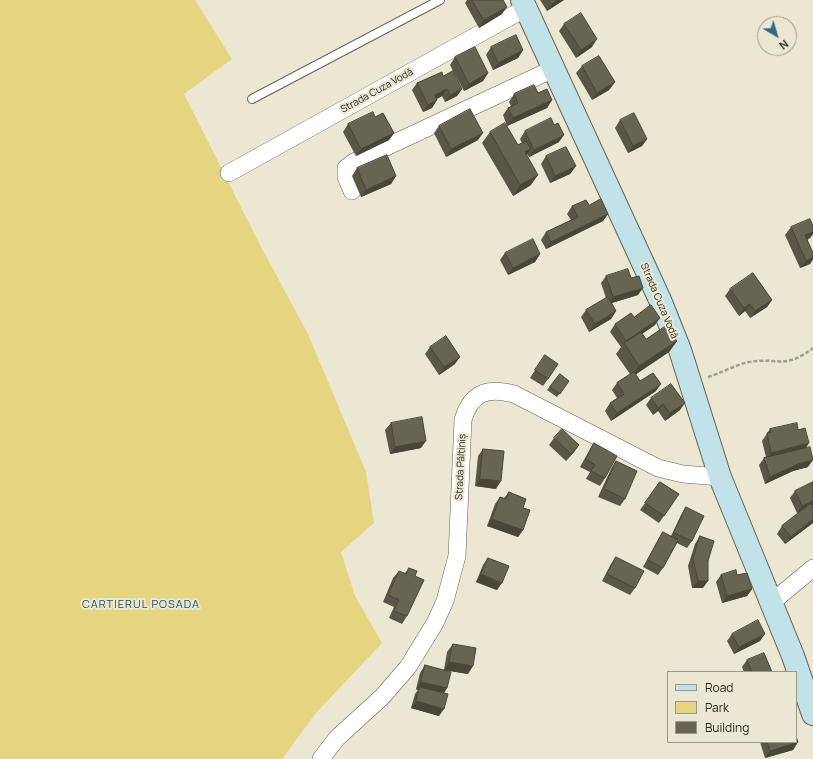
<!DOCTYPE html>
<meta charset="utf-8">
<style>
body{margin:0}
#map{position:relative;width:813px;height:759px;overflow:hidden;background:#ebe7d2;font-family:Manrope,sans-serif}
canvas{display:block}
.legend{position:absolute;left:667px;top:671px;width:130px;height:72px;box-sizing:border-box;background:#ebe7d2;border:1px solid #9d998a;margin:0;padding:5px 7px;list-style:none;font-size:12px;color:#27251e}
.legend li{display:flex;align-items:center;gap:8px;height:20px}
.legend b{width:20px;border:1px solid #9d998a}
.north{position:absolute;left:757px;top:16px;width:40px;height:40px;box-sizing:border-box;background:#ebe7d2;border:1px solid #9d998a;border-radius:50%;rotate:142deg;font-size:11px;font-weight:700;line-height:16px;text-align:center;color:#27251e}
.north::after{content:'';display:block;margin:auto;width:14px;height:18px;background:#2a6c7f;clip-path:polygon(50% 0,100% 100%,50% 72%,0 100%)}
</style>
<div id="map">
<canvas width="813" height="759"></canvas>
<ul class="legend">
<li><b style="height:5px;background:#c2e2ea"></b>Road</li>
<li><b style="height:11px;background:#e6d580"></b>Park</li>
<li><b style="height:11px;background:#676452"></b>Building</li>
</ul>
<div class="north">N</div>
</div>
<script>
const ctx = document.querySelector('canvas').getContext('2d');
ctx.lineJoin = 'round';
function fillPath(path, color) { ctx.fillStyle = color; ctx.fill(path, 'evenodd'); }
function trace(path, color, width, dash) { ctx.strokeStyle = color; ctx.lineWidth = width; ctx.lineCap = dash ? 'butt' : 'round'; ctx.setLineDash(dash || []); ctx.stroke(path); }
function label(font, color, halo, rows, align = 'center') {
  ctx.font = font + ' Manrope,sans-serif'; ctx.lineWidth = 4; ctx.setLineDash([]); ctx.textBaseline = 'middle'; ctx.strokeStyle = halo; ctx.fillStyle = color; for (const [text, x, y, turn = 0] of rows) {
    ctx.save(); ctx.translate(x, y); ctx.rotate((+turn || 0) * Math.PI / 180); ctx.textAlign = isNaN(turn) ? turn : align; if (halo) ctx.strokeText(text, 0, 0); ctx.fillText(text, 0, 0); ctx.restore();
  }
}
const green = new Path2D(`
 M0,0H195L232,59L184,94L259,243L308,334L366,472L374,523L341,552L355,596L382,643L316,713L282,759H0Z`);
const path = new Path2D(`
 M708,377C721,373 735,365 749,362C779,357 784,370 813,348`);
const lane = new Path2D(`
 M252,99L440,0`);
const street = new Path2D(`
 M229,173L526,8
 M352,191L346,177V168L354,162L553,69
 M771,603L813,568
 M321,759L337,738L382,697L408,667L435,623L445,601L457,556L463,420C471,392 488,387 514,394L658,468L683,474L720,477`);
const secondary = new Path2D(`
 M522,0L660,300L680,350L720,477L793,656L813,714`);
const wall = new Path2D(`
 M467,0H503L502,14L479,28L465,3Z
 M540,0H564L547,11Z
 M564,24L592,47L576,58L559,31Z
 M491,47L523,50L518,58L493,70L486,55Z
 M455,57L488,73L483,81L464,91L450,65Z
 M582,66L615,82L609,90L592,100L576,73Z
 M443,76L462,89L457,96L445,102L442,96L437,99L432,108L423,112L412,90L417,83Z
 M538,93L552,100L547,108L507,126L503,115L508,108L511,106L509,102L514,94Z
 M375,117L394,133L389,140L356,156L343,132L348,124Z
 M620,120L647,139L642,146L628,153L615,128Z
 M439,126L478,140L446,157L434,133Z
 M525,131L559,142L529,157L527,154L531,185L513,196L482,143L490,132L518,145L522,143L520,139Z
 M546,156L576,166L570,174L550,183L541,164Z
 M357,168L396,176L391,184L361,197L352,176Z
 M589,205L608,214L603,221L546,249L541,240L546,232L571,220L567,214L572,206Z
 M813,226V234L810,238L807,240L813,253V259L810,264L800,268L785,235L791,227Z
 M505,253L540,254L535,262L508,275L500,260Z
 M606,276L631,278L638,295L612,303L616,311L611,319L589,332L581,317L586,310L606,298L601,283Z
 M730,289L772,300L767,307L750,318L745,311L739,316L725,296Z
 M634,317L655,325L642,334L646,339L677,341L669,352L636,374L640,381L656,391L611,421L605,411L610,403L617,398L612,390L617,383L630,374L616,354L621,347L610,332L615,324Z
 M430,347L455,364L439,375L425,354Z
 M545,355L548,379L543,386L530,378Z
 M560,374L569,381L557,397L547,390Z
 M651,398L680,410L665,421L658,411L653,415L646,405Z
 M391,423L421,448L390,454L385,430Z
 M770,429L798,430L806,448L808,467L793,471L765,484L759,465L764,458L766,457L762,441Z
 M554,438L579,445L574,452L566,461L549,445Z
 M594,443L605,478L600,486L586,479L590,472L580,467L589,451Z
 M483,449L496,489L475,486L478,456Z
 M616,461L625,499L620,506L598,497L611,469Z
 M660,482L679,494L659,523L640,510Z
 M813,482V505L812,506L813,507V523L785,544L777,534L782,526L801,511L797,513L790,498L795,491Z
 M509,492L523,530L518,537L487,526L495,504L500,497L504,498Z
 M686,507L692,541L687,548L677,543L663,568L658,575L643,567L658,540L663,532L671,536L681,515Z
 M700,536L708,561L703,588H692L688,566L695,544Z
 M616,557L635,588L630,595L602,581L611,564Z
 M488,558L497,590L476,582L483,565Z
 M409,568L415,576L407,616L402,624L389,618L394,607L383,602L393,578L399,571L405,573Z
 M721,575H737L752,589L747,596L722,603L716,582Z
 M732,634L760,641L734,654L727,641Z
 M453,644L468,674L444,670L447,652Z
 M747,660L772,672H744L742,667Z
 M425,665L447,688L444,693L439,716L411,708L415,694L418,690L416,689L420,673Z
 M760,742H798L793,750L765,758Z`);
const shadedWall = new Path2D(`
 M558,0H564L547,11L552,4Z
 M507,7L502,14L479,28L484,20Z
 M597,39L592,47L576,58L581,50Z
 M523,50L518,58L493,70L498,63Z
 M488,73L483,81L464,91L469,84Z
 M615,82L609,90L592,100L597,93Z
 M447,89L442,96L430,102L435,95Z
 M462,89L457,96L445,102L450,95Z
 M437,100L432,108L423,112L428,105Z
 M552,100L547,108L507,126L513,118Z
 M394,133L389,140L356,156L361,149Z
 M483,133L478,140L446,157L451,149Z
 M564,135L559,142L529,157L534,150Z
 M647,139L642,146L628,153L633,146Z
 M531,149L523,159L525,152Z
 M576,166L570,174L550,183L555,176Z
 M538,175L531,185L513,196L520,185Z
 M396,176L391,184L361,197L366,190Z
 M608,214L603,221L546,249L551,242Z
 M813,232V234L810,238L800,243L805,235Z
 M540,254L535,262L508,275L513,268Z
 M813,257V259L810,264L800,268L806,261Z
 M643,288L638,295L608,304L613,297Z
 M772,300L767,307L750,318L755,311Z
 M750,304L745,311L739,316L744,308Z
 M616,311L611,319L589,332L595,324Z
 M660,318L655,325L625,345L624,343L626,341Z
 M677,341L669,352L632,377L639,366Z
 M460,357L455,364L439,375L444,367Z
 M661,384L656,391L611,421L617,413Z
 M685,403L680,410L665,421L670,413Z
 M663,404L658,411L653,415L658,408Z
 M426,441L421,448L390,454L395,447Z
 M809,443L804,451L766,460L771,453Z
 M579,445L574,452L566,461L571,454Z
 M813,460L808,467L793,471L765,484L770,477L798,464Z
 M480,479L501,481L496,489L475,486Z
 M813,501V505L797,513L802,506Z
 M492,519L523,530L518,537L487,526Z
 M813,519V523L785,544L791,537Z
 M481,574L502,583L497,590L476,582Z
 M698,581H708L703,588H692Z
 M752,589L747,596L722,603L727,596Z
 M765,634L760,641L734,654L739,647Z
 M449,662L473,666L468,674L444,670Z
 M421,682L447,688L442,695L420,687L418,690L416,689Z
 M416,701L444,709L439,716L411,708Z
 M798,742L793,750L765,758L770,751Z`);
const building = new Path2D(`
 M472,0H503L507,7L484,20Z
 M549,0H558L552,4Z
 M581,13L597,39L581,50L564,24Z
 M516,35L523,50L498,63L491,47Z
 M475,47L488,73L469,84L455,57Z
 M599,56L615,82L597,93L582,66Z
 M453,71L462,89L450,95L447,89L435,95L437,100L428,105L417,83L442,72L443,76Z
 M534,85L538,93L547,89L552,100L513,118L508,108L518,103L514,94Z
 M470,109L483,133L451,149L439,126Z
 M373,112L375,117L383,113L394,133L361,149L348,124Z
 M634,113L647,139L633,146L620,120Z
 M551,118L554,125L558,123L564,135L534,150L525,131Z
 M505,123L518,145L526,141L531,149L525,152L538,175L520,185L490,132Z
 M566,147L576,166L555,176L546,156Z
 M387,155L396,176L366,190L357,168Z
 M601,199L608,214L551,242L546,232L578,217L572,206L586,200L589,205Z
 M810,219L813,226V232L805,235L813,253V257L806,261L791,227Z
 M533,239L540,254L513,268L505,253Z
 M628,269L631,278L639,276L643,288L613,297L606,276Z
 M753,273L772,300L755,311L750,304L744,308L730,289Z
 M608,297L616,311L595,324L586,310Z
 M651,305L660,318L626,341L615,324L631,313L634,317Z
 M666,326L677,341L639,366L624,343L641,332L646,339Z
 M446,336L460,357L444,367L430,347Z
 M545,355L558,364L548,379L535,370Z
 M634,372L640,381L653,373L661,384L617,413L610,403L624,394L617,383Z
 M560,374L569,381L560,394L550,387Z
 M671,384L685,403L670,413L663,404L658,408L651,398Z
 M422,417L426,441L395,447L391,423Z
 M797,423L798,430L805,428L809,443L771,453L767,433L771,432L770,429Z
 M562,429L579,445L571,454L554,438Z
 M594,443L617,456L605,478L591,471L595,465L586,459Z
 M810,447L813,460L798,464L770,477L764,458Z
 M483,449L504,451L501,481L480,479Z
 M616,461L637,471L625,499L604,489Z
 M660,482L679,494L664,516L645,503Z
 M813,482V501L802,506L795,491Z
 M509,492L526,499L523,508L530,510L523,530L492,519L500,497L506,499Z
 M810,504L813,507V519L791,537L782,526Z
 M686,507L704,516L692,541L674,533Z
 M663,532L678,540L663,568L648,560Z
 M700,536L714,541L708,561V581H698L693,559Z
 M616,557L644,571L635,588L607,574Z
 M488,558L509,566L502,583L481,574Z
 M409,568L417,571L415,576L424,580L407,616L394,611L399,600L388,595L399,571L406,574Z
 M736,570L737,575L747,573L752,589L727,596L721,575Z
 M758,620L765,634L739,647L732,634Z
 M453,644L476,648L473,666L449,662Z
 M764,653L772,672H752L747,660Z
 M425,665L451,672L447,688L421,682Z
 M420,687L448,694L444,709L416,701Z
 M796,736L798,742L770,751L767,742H796Z`);
const streetNames = [
 ["Strada Cuza Vodă",377,91,-29],
 ["Strada Cuza Vodă",659,301,67],
 ["Strada Păltiniș",461,467,-87]
];
const neighbourhoodNames = [
 ["CARTIERUL POSADA",141,605]
];
fillPath(green, '#e6d580');
trace(lane, '#656250', 10);
trace(street, '#656250', 18);
trace(secondary, '#656250', 24);
trace(path, '#a19e8e', 2.5, [4, 2]);
trace(lane, '#fff', 8);
trace(street, '#fff', 17);
trace(secondary, '#c2e2ea', 22);
fillPath(wall, '#595647');
fillPath(shadedWall, '#484639');
fillPath(building, '#676452');
trace(building, '#484639', 1);
label('10px', '#27251e', '#ebe7d2', streetNames);
ctx.letterSpacing = '1px';
label('11px', '#194f5d', '#ebe7d2', neighbourhoodNames);
ctx.letterSpacing = '0px';
</script>
